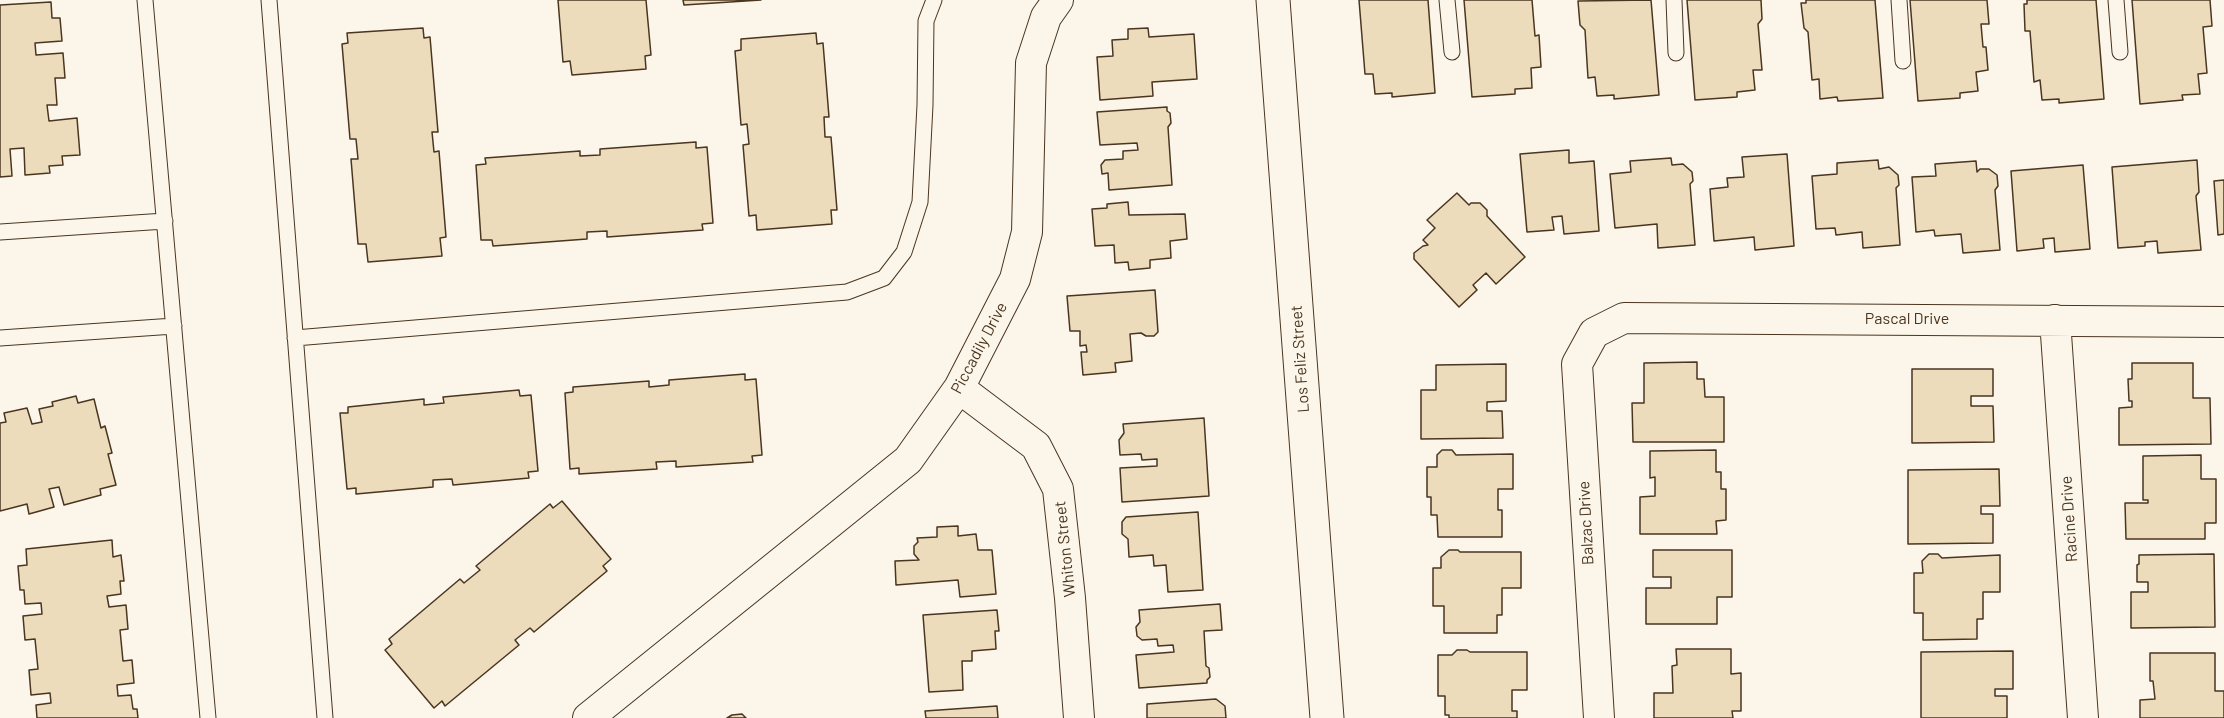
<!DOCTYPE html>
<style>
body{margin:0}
canvas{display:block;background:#fbf6e9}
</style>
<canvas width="2224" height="718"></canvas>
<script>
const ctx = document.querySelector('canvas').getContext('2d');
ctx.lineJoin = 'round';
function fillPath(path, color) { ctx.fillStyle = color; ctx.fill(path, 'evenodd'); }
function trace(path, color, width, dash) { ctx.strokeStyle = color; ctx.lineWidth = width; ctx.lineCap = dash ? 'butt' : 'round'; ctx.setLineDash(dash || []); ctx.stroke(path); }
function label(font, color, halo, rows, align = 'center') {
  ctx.font = font + ' Barlow,sans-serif'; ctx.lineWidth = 4.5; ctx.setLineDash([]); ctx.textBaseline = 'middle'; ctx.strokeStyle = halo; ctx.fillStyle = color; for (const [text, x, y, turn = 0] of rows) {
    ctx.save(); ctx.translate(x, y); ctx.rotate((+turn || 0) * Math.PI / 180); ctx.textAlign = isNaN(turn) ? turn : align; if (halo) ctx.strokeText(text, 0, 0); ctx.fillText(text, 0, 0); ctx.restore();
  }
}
const building = new Path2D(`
 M558,0H646L651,55L645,56L646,69L572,75L570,61L563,62Z
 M683,0H761L684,5Z
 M1359,0H1428L1435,93L1392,97V93L1375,94L1373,74H1365Z
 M1464,0H1532L1535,36L1539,35L1541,67L1531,68L1532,88L1515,89V94L1472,97Z
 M1651,0L1659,95L1614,99V95L1597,96L1595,77L1588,78L1585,30L1580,25L1578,1Z
 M1687,0H1761L1762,19L1758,24L1762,70H1753L1755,90L1737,92V97L1695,100Z
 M1806,0H1875L1883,98L1838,101L1837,97L1820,99L1819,79L1812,80L1808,32L1804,28L1801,3H1806Z
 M1910,0H1987L1989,24H1981L1983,47H1986L1988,70L1976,72L1978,91L1960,93V98L1918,101Z
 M2027,0H2096L2104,99L2059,103V99L2042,100L2040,80L2034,82L2030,31H2025L2024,4H2027Z
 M2132,0H2210L2212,26L2203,27L2207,73L2198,74L2200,94L2182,95L2183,100L2140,104Z
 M51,2L52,18H60L62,41L35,43L36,55L63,53L65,78H55L57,105H47L49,121L77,118L80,155L62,156L63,165L49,166L50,173L25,175L24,148L10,149L12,176L0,177V5Z
 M423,28L424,38L430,37L438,132H432L434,152L439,151L446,237L440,238L442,256L368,262L366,244H358L351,159H358L356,139H350L342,44L348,43L347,33Z
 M1148,28L1149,37L1194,34L1197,79L1152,82L1153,96L1100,100L1097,57L1113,56L1112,40L1128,39V29Z
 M816,33L817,44L823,43L829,117H824L825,137H831L837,210H831L832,224L757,230L756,215L749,216L743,145L749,144L747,124L741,125L735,51L741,50V39Z
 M1167,107V111L1170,113L1171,123L1168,127L1172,185L1109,190L1108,173L1102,174L1101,165L1105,160L1123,159V151L1138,150L1137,143L1100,145L1097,112Z
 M696,142V148L707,147L713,223L702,224L703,230L607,237V231L587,232V239L493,246L492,240H481L476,165L486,164L485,158L580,151V156L600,155V149Z
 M1569,150V163L1594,161L1599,231L1564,234L1562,216L1552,217L1554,230L1527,232L1520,154Z
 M1787,154L1794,246L1755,250L1754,237L1714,241L1710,189L1728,187L1727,178L1744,177L1742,157Z
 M1671,158L1672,165L1683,164L1692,172L1693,181L1690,184L1695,245L1658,248L1657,224L1615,228L1610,174L1631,172L1630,161Z
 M1878,160L1879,169L1889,167L1898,175L1899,185L1896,188L1900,245L1863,248L1862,232L1836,235L1835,228L1816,229L1812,176L1837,174V163Z
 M2197,160L2199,192L2196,196L2201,250L2158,253L2157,241L2145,242V246L2118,248L2112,167Z
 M1976,161L1977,172L1980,169H1989L1997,175L1998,186L1995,190L2000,250L1963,253L1961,234L1935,236L1934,230L1916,232L1912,177L1936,176L1935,164Z
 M2083,165L2090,249L2055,252L2054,238L2043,239L2044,248L2017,251L2011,171Z
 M2224,180V234L2218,235L2214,181Z
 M1457,193L1469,205L1471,203H1480L1487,210V216L1525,257L1496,284L1486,273L1473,285L1477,290L1459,307L1414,259V253L1423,246L1428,245L1423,240L1435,228L1427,220Z
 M1128,202L1129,215L1185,214L1187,239L1170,241L1171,258L1150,260V268L1129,270L1128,262L1115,263L1114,245L1095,246L1092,209L1107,208V204Z
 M1155,290L1158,332L1154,336H1146L1141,333L1130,334L1132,361L1115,363L1116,372L1083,375L1081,352H1087L1086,345L1080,346V331H1070L1067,296Z
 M1697,362V379H1704L1705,397H1724V442H1633L1632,403H1644V363Z
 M2132,363H2193V398H2210L2211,444L2119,445V408L2132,407V401H2129L2128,379H2132Z
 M1506,364V401L1487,402V411H1502L1503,438L1421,439V390H1436V365Z
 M1912,369H1993V396H1971V406H1993L1994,442L1912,443Z
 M745,374V380L756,379L762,455L752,456L753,462L676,467V461L656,462L657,469L579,474V468L570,469L565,393L573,392V387L649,381V387L669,385V380Z
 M519,390L520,396L531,395L538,471L528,472L529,478L453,485L452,479L433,480V487L356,494V488L347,489L340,413H348V407L424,399V405L444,403L443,397Z
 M76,396L78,403L94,399L101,428L105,426L112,453L108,454L116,485L100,489L101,495L64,505L59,487L49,489L54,507L29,514L27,504L0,511V423L6,422L4,413L27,408L32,424L42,422L39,409L53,406L52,402Z
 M1204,418L1209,496L1122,502L1120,468L1157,466V459L1142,460L1141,454L1120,455L1119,440L1124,433L1123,424Z
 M1442,450H1452L1456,455L1513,454V489H1498V510H1502V537H1438L1437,515H1431V497H1427V467H1437V455Z
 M1716,450V472H1721V489H1726V520L1716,521L1717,534H1640V497L1655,496V477L1650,478V451Z
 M2201,455V479H2216V523H2205V539H2126L2125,503H2148V500H2143V456Z
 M1999,469L2000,506H1981V514H1993V543L1908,544V470Z
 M562,501L611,559L603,566L607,571L534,632L530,628L515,640L519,645L445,706L442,701L434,708L385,650L392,644L389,639L460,579L464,583L480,570L476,566L550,504L553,508Z
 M1198,512L1203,590L1168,592L1166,565L1154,566L1153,555L1129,557L1128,539L1122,534V522L1126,517Z
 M958,526V536L976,534L978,550H992L996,594L960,597L958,580L896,585L895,561L919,560L914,554V546L918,542L917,538L937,537V527Z
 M112,540L113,557L121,555L124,581H120L121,594L107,596L109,607L126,605L128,629L120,630L123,661L132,660L134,683L117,685L118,696L131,695L133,709H137L138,718H37L36,705L51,703L50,693L31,695L29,670L38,669L35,639L25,640L23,616L42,614L41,603L25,604L24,590H20L18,566L27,565L26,549Z
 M1449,550H1458L1460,552H1521V588H1502V615H1497V633H1444V606H1433V568H1441V557Z
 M1653,550H1732V597H1717V624H1646V588H1671V577H1653Z
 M1929,554H1938L1942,558L2000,555V592H1983V619H1977V639L1923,640V613H1914V573H1923L1922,561Z
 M2214,554L2215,627L2131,628V592H2148V582H2137V565L2139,564V555Z
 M1220,604L1222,630L1204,631L1206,666L1209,668L1210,677L1207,680V683L1139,688L1136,655L1174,652L1173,645L1158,646L1157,639L1142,640L1137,636L1136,627L1140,622L1139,610Z
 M997,610L999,631H995L996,649L972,651V661H962L963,690L929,692L923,615Z
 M1676,649H1731V674L1741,673V711H1732L1733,718H1654V693H1673L1672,666L1677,665Z
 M1457,650H1467L1470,652H1527V690H1512V711H1517V718H1449V715H1445V696H1438V655H1452Z
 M2013,651V689H1995V696H2007V718H1921V652Z
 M2150,653H2215V691H2224V718H2140V700L2155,699L2153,681H2150Z
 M1216,699L1225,706L1226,718H1147V704Z
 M997,706L998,718H926L925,711Z
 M742,714L746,718H727L732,715Z`);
const service = new Path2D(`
 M145,0L208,718
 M269,0L325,718
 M1447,0L1452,52
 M1674,0L1676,53
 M1899,0L1903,61
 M2116,0L2120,52
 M0,232L165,221
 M0,338L174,326
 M295,338L847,292L884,278L904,252L920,202L925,105L926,21L934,0`);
const minor = new Path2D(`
 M2055,320L2083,718
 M959,388L1036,446L1058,489L1070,598L1079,718
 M588,718L908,460L959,388L1015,279L1027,232L1031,63L1046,17L1058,0
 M1599,718L1577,364L1594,333L1624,318L2224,322`);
const tertiary = new Path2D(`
 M1273,0L1327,718`);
const streetNames = [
 ["Pascal Drive",1907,319],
 ["Piccadily Drive",979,348,-62],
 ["Los Feliz Street",1300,359,-94],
 ["Racine Drive",2069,519,-94],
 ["Balzac Drive",1586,523,-93],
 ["Whiton Street",1065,549,-96]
];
fillPath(building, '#ecdcbc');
trace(building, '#4a3520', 1.5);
trace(service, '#4a3520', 17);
trace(minor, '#4a3520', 32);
trace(tertiary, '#4a3520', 35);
trace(service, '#fbf6e9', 15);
trace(minor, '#fbf6e9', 30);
trace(tertiary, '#fbf6e9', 33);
label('16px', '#4a3520', '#fbf6e9', streetNames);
</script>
